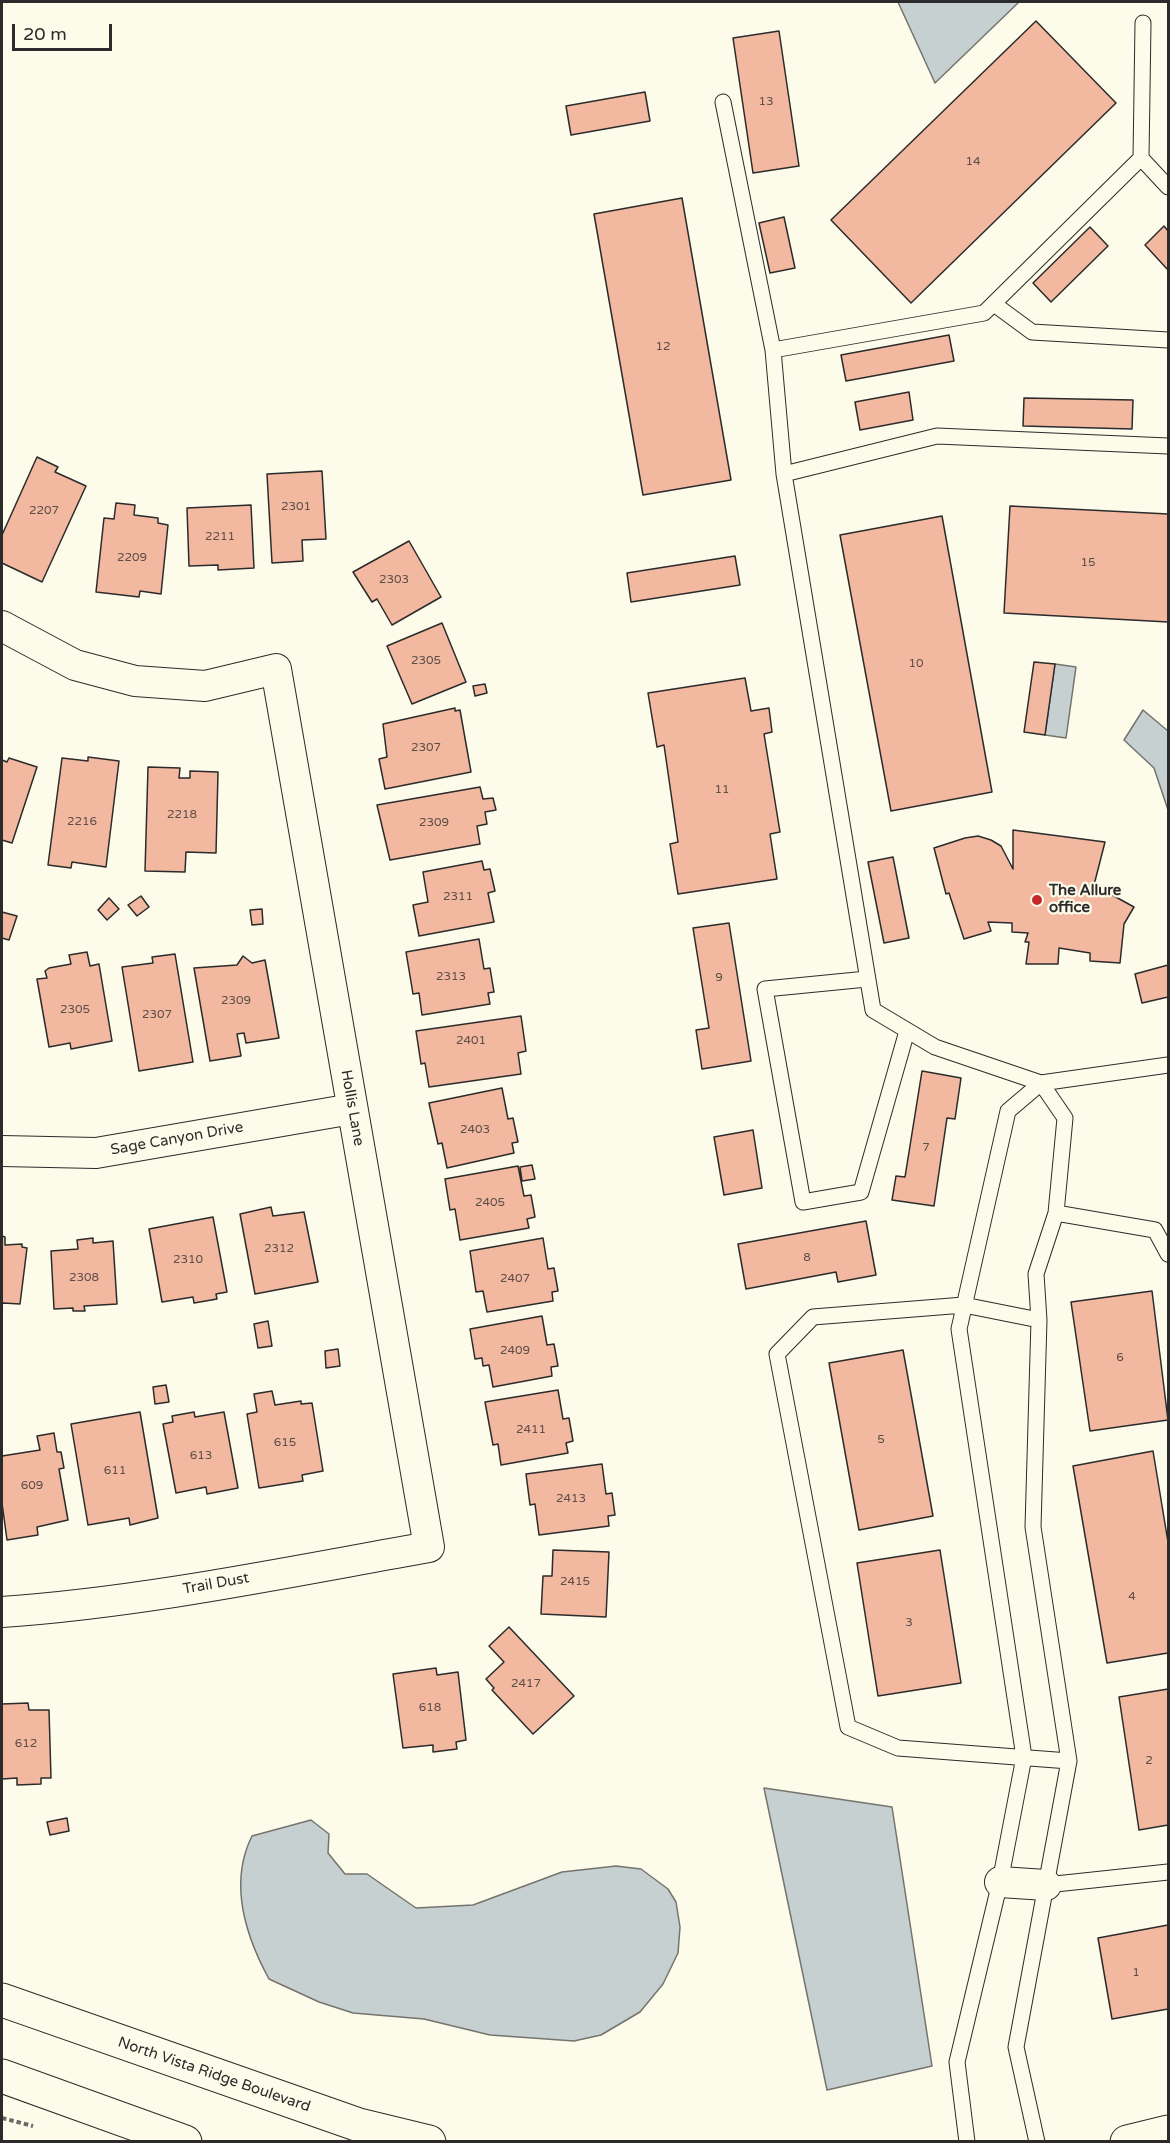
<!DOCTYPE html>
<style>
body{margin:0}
#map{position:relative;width:1170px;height:2143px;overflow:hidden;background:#fdfbea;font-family:"Varela Round",sans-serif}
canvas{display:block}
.frame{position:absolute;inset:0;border:3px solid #2b2b2b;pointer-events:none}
.scale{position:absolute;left:12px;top:24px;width:100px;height:27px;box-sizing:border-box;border:3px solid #2b2b2b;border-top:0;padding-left:8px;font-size:18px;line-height:21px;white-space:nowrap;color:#2b2b2b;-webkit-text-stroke:4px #fdfbea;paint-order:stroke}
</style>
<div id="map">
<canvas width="1170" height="2143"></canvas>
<div class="frame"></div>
<div class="scale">20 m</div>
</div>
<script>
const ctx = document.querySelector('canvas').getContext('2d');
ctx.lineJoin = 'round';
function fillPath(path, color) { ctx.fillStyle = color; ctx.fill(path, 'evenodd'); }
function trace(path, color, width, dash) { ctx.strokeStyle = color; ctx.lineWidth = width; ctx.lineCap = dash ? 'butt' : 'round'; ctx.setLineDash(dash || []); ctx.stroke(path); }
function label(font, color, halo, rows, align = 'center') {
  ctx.font = font + ' "Varela Round",sans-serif'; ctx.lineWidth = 4.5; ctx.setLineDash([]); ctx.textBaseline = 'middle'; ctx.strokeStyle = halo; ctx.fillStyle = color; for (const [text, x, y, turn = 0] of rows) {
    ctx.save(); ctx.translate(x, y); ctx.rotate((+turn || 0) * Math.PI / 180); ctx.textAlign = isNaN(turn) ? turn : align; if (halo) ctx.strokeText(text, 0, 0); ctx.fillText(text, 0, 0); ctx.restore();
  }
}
const water = new Path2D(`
 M898,2H1019L935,83Z
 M1055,664L1076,667L1066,738L1045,735Z
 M1143,710L1168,731V810L1154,768L1124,740Z
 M764,1788L892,1807L932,2066L827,2090Z
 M311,1820L329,1834L328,1853L345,1874H367L416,1908L473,1905L562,1872L616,1866L641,1869L668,1889L676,1902L680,1927L678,1953L663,1984L640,2012L601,2035L574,2041L490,2035L424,2019L353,2013L319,2002L269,1979C245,1935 229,1882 252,1836Z`);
const building = new Path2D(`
 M1036,21L1116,103L911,303L831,220Z
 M779,31L799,166L753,173L733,38Z
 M645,92L650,121L571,135L566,106Z
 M682,198L731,480L643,495L594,214Z
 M784,217L795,268L770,273L759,223Z
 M1164,226L1168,231V270L1145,245Z
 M1090,227L1108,246L1051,302L1033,283Z
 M949,335L954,361L846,381L841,355Z
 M909,392L913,420L860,430L855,402Z
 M1024,398L1133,400L1132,429L1023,426Z
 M37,457L58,467L55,472L86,486L42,582L2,563V535Z
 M322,471L326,539L302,540L303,561L272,563L267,474Z
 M116,503L135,505L134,515L158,518V523L168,525L161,594L140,591L139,597L96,592L104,518L114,519Z
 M251,505L254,568L218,570V565L189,566L187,508Z
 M1010,506L1168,514V622L1004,613Z
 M942,516L992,792L891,811L840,535Z
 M409,541L441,597L392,625L377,599L372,602L353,572Z
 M735,556L740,585L631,602L627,573Z
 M442,623L466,682L412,704L387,646Z
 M1034,662L1055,664L1045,735L1024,732Z
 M745,678L751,711L769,708L772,732L764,734L780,832L770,834L777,879L678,894L670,844L678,842L664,745L657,747L648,693Z
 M485,684L487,693L475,696L473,686Z
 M455,708V711L460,710L471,772L385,789L379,759L387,757L383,724Z
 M88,757L119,761L106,867L72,862L71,868L48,865L62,758L88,761Z
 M9,758L37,767L12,843L2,840V760L7,762Z
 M148,767L180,768L179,778H190V771L218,772L216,853L186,852L185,872L145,871Z
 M480,787L483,799L493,798L496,810L485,812L487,824L477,826L480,844L390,860L377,805Z
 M1013,830L1105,842L1094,885L1134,907L1124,924L1120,963L1090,961V953L1059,948L1058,964H1026L1029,942H1025L1028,933L1012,932V923L988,922L991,931L964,939L949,893L946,894L934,848L965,838L978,836L991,840L1001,846L1013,869Z
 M893,857L909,938L884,943L868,862Z
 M482,861L484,870L490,869L495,891L488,893L494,922L419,936L413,905L428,902L423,872Z
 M141,896L149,907L137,916L128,905Z
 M109,898L119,909L107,920L98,910Z
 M262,909L263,924L252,925L250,910Z
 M2,912L17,916L9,940L2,938Z
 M729,923L751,1061L702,1069L696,1030L709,1028L693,928Z
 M479,939L484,969L490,968L494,992L488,993L490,1004L422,1015L419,993L413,994L406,952Z
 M87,952L90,966L99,964L112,1041L71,1049L70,1043L49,1047L37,979L47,978L45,971L49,968L71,964L69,955Z
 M175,954L193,1062L139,1071L122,967L153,963L152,957Z
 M243,956L252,963L265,960L279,1038L246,1043L244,1033L237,1034L241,1056L210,1061L194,968L237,965Z
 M1168,965V997L1142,1003L1135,974Z
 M521,1016L526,1051L518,1053L521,1074L429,1087L425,1063L421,1064L416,1031Z
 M922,1071L961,1078L955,1119L947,1118L934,1206L892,1200L896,1176L905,1177Z
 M502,1088L508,1119L513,1118L518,1142L512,1143L514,1153L447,1168L442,1143L438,1144L429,1103Z
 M753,1130L762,1188L724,1195L714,1137Z
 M532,1165L535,1179L522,1181L520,1167Z
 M518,1166L524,1196L531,1195L535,1217L527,1219L529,1228L460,1240L455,1209L450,1210L445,1179Z
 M271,1207L273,1216L304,1212L318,1282L255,1294L240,1214Z
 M213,1217L227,1292L216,1294L217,1299L194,1303L193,1297L162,1302L149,1229Z
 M866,1221L876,1275L838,1282L836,1272L746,1289L738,1244Z
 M2,1236L5,1237V1245L22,1244V1247L27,1248L20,1304L3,1303L2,1305Z
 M93,1238V1243L113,1241L117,1304L84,1306L85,1311H73V1308L54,1309L51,1251L78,1249L77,1240Z
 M543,1238L548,1269L554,1268L558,1291L552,1292L553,1301L487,1312L483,1291L476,1292L470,1251Z
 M1152,1291L1168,1420L1090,1431L1071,1302Z
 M542,1316L547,1345L554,1344L558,1366L551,1367L552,1376L493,1387L489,1365L483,1366L482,1358L475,1359L470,1329Z
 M268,1321L272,1346L258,1348L254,1324Z
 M338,1349L340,1366L326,1368L325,1351Z
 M903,1350L933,1516L859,1530L829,1363Z
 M166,1385L169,1402L155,1404L153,1387Z
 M558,1390L563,1419L569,1418L573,1441L566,1443L568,1453L501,1465L498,1444L493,1445L485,1402Z
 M272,1391L275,1405L301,1401V1404L312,1403L323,1471L302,1475L303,1481L259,1488L247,1414L257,1412L254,1394Z
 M140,1412L158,1518L130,1525L129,1518L88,1525L71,1424Z
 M194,1412L195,1417L224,1412L238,1488L207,1494L206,1487L176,1493L163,1424L173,1422L172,1416Z
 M54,1433L57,1452H61L64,1468L59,1469L68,1520L37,1527L38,1535L7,1540L2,1503V1456L40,1450L37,1436Z
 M1153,1451L1168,1542V1653L1107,1663L1073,1466Z
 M602,1464L606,1494L612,1493L615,1515L608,1516L609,1526L539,1535L535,1504L530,1505L526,1474Z
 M553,1550L609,1552L606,1617L541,1614L543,1576H552Z
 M940,1550L961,1683L878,1696L857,1563Z
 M509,1627L574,1696L533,1734L492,1690L494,1688L486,1679L504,1662L489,1646Z
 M436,1668L437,1675L458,1672L466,1740L456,1742L457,1749L433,1752V1745L403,1748L393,1674Z
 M1168,1689V1825L1139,1830L1119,1697Z
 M28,1703L29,1710H49L51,1778H41V1784L17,1785V1778L2,1779V1704Z
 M67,1818L69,1831L50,1835L47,1822Z
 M1168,1925V2009L1112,2019L1098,1938Z`);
const path = new Path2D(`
 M2,2118L33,2126`);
const service = new Path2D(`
 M723,102L773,350L784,474L873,1010L935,1047L1041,1083L1168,1065
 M1141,158L1143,23
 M994,304L1032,332L1168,340
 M773,350L984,313L1141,158L1168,187
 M784,474L937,436L1168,446
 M867,979L765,989L803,1202L861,1192L907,1031
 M1056,1213L1155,1230L1168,1254
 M1039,1320L964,1305L813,1317L777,1354L848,1727L898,1748L1069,1761
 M1046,1885L1168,1872
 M967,2142L957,2062L1000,1882L1024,1757L959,1329L1008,1111L1041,1083L1065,1118L1056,1213L1036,1274L1039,1320L1033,1527L1069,1761L1016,2047L1037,2142`);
const minor = new Path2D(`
 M2,626L75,665L135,681L205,686L276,669L429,1547C288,1572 145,1602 2,1612
 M2,1151L96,1153L352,1109
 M1000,1882L1046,1885`);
const tertiary = new Path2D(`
 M2,2000L359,2125L429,2142
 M2,2076L185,2142
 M1127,2142L1168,2132`);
const markers = [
 [1037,900,6,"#c62828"]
];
const numberNames = [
 ["13",766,102],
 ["14",973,162],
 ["12",663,347],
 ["2301",296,507],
 ["2207",44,511],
 ["2211",220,537],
 ["2209",132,558],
 ["15",1088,563],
 ["2303",394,580],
 ["2305",426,661],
 ["10",916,664],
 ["2307",426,748],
 ["11",722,790],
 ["2218",182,815],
 ["2216",82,822],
 ["2309",434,823],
 ["2311",458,897],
 ["2313",451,977],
 ["9",719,978],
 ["2309",236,1001],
 ["2305",75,1010],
 ["2307",157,1015],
 ["2401",471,1041],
 ["2403",475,1130],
 ["7",926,1148],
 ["2405",490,1203],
 ["2312",279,1249],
 ["8",807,1258],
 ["2310",188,1260],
 ["2308",84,1278],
 ["2407",515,1279],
 ["2409",515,1351],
 ["6",1120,1358],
 ["2411",531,1430],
 ["5",881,1440],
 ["615",285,1443],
 ["613",201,1456],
 ["611",115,1471],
 ["609",32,1486],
 ["2413",571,1499],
 ["2415",575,1582],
 ["4",1132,1597],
 ["3",909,1623],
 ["2417",526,1684],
 ["618",430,1708],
 ["612",26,1744],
 ["2",1149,1761],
 ["1",1136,1973]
];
const poiNames = [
 ["The Allure",1049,891],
 ["office",1049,908]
];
const streetNames = [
 ["Hollis Lane",352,1108,80],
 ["Sage Canyon Drive",177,1139,-10],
 ["Trail Dust",216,1584,-10],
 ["North Vista Ridge Boulevard",214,2075,19]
];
fillPath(water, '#c7d0d0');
trace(water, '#74746e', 1.5);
fillPath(building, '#f2b8a0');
trace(building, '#2b2b2b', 1.5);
trace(service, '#2b2b2b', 17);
trace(minor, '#2b2b2b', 32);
trace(tertiary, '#2b2b2b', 35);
trace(path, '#6a6964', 4, [4.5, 3]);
trace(service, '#fdfbea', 15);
trace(minor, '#fdfbea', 30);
trace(tertiary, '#fdfbea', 33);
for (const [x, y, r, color] of markers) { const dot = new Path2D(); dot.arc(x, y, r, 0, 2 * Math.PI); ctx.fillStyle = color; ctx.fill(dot); trace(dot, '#fdfbea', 2); }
label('12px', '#5d4e48', null, numberNames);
label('bold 15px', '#2b2b2b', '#fdfbea', poiNames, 'left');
label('15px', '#2b2b2b', '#fdfbea', streetNames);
</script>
